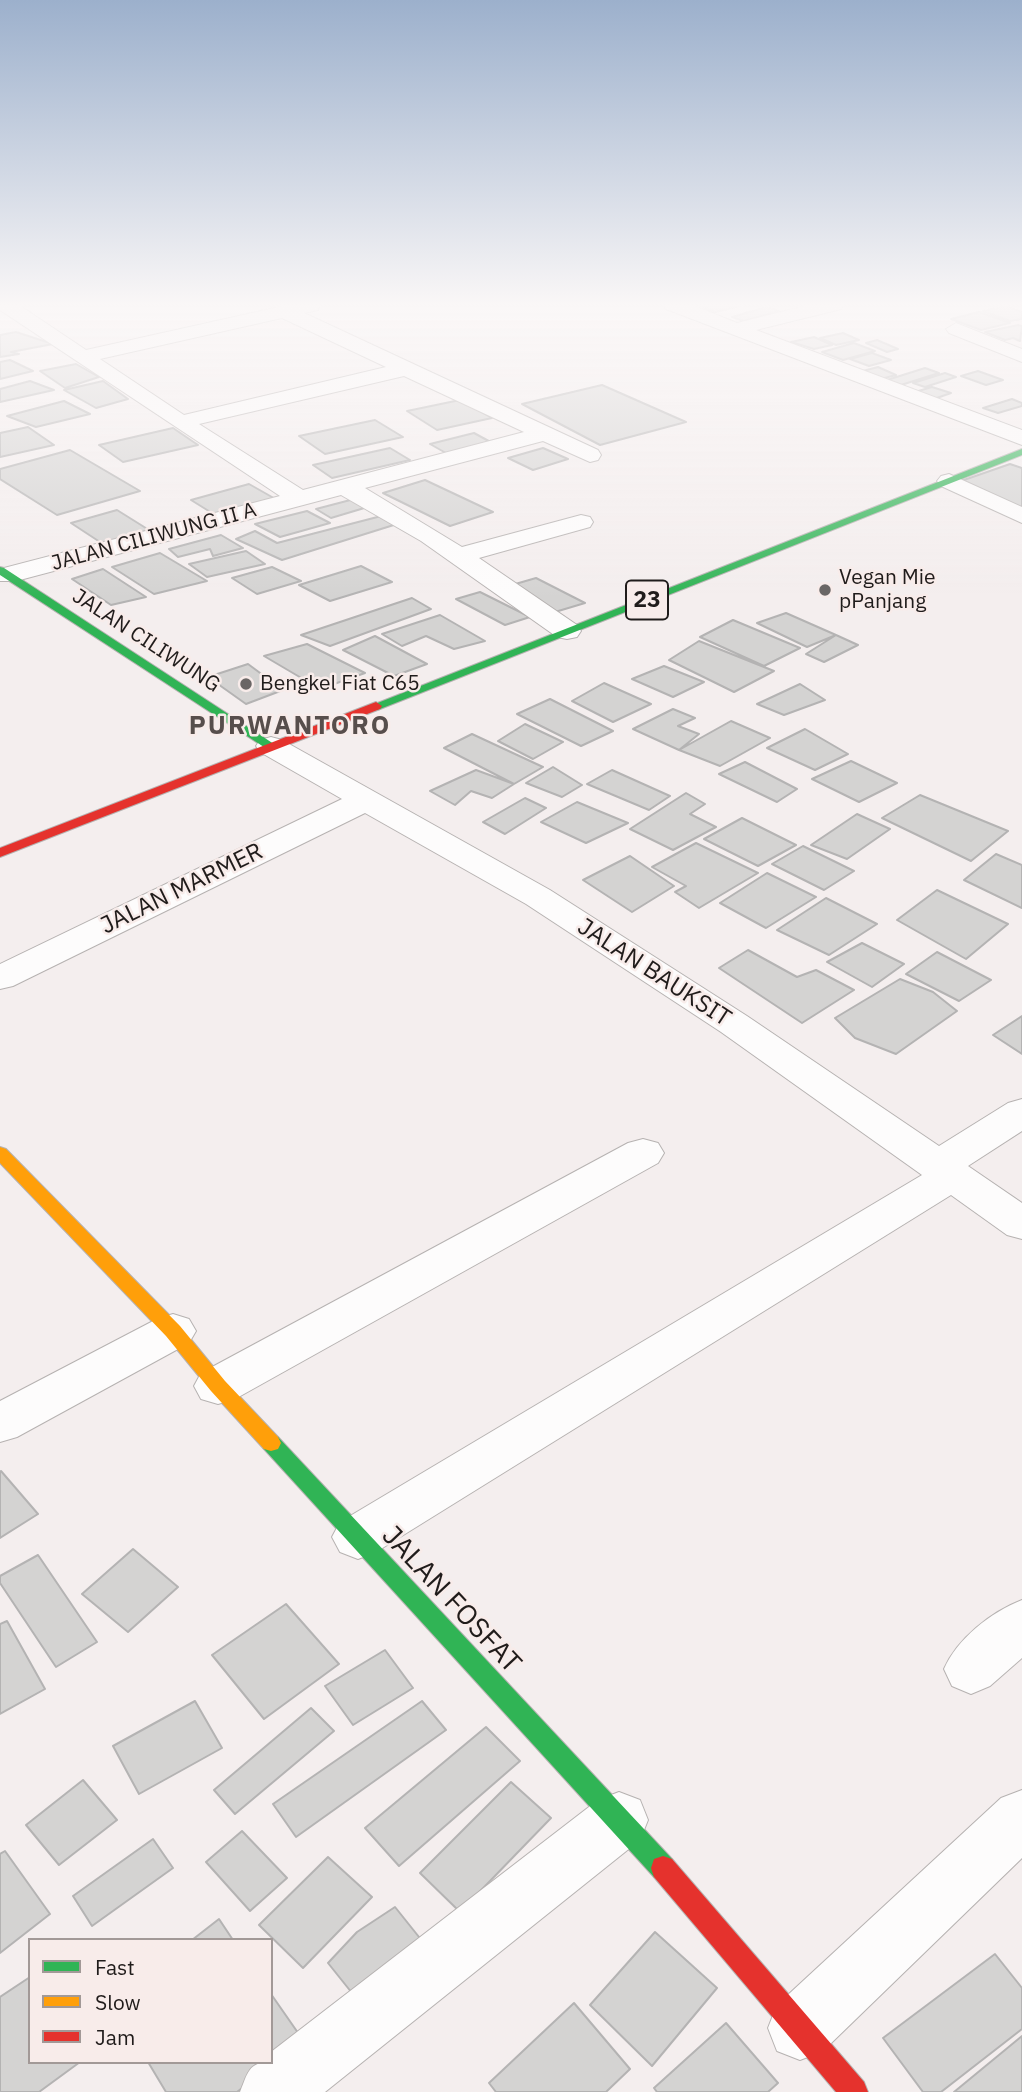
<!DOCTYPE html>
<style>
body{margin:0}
#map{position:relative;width:1022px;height:2092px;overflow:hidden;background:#f4eeee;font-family:"IBM Plex Sans",sans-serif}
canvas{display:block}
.legend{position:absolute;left:28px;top:1938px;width:245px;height:126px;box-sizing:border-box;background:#f8ecea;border:2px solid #a29997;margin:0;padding:9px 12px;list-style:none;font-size:21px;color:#201c1b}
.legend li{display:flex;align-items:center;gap:14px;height:35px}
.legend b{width:35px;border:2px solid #a29997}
</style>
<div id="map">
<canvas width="1022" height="2092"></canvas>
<ul class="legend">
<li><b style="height:9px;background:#30b455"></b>Fast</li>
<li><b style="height:9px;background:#ff9f0a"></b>Slow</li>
<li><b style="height:9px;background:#e5322d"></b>Jam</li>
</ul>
</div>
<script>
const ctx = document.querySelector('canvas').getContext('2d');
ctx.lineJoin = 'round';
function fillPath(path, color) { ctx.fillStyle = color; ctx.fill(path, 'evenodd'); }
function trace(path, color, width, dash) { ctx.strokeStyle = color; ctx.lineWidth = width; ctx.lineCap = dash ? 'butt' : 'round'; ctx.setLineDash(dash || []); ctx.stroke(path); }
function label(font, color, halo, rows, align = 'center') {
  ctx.font = font + ' "IBM Plex Sans",sans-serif'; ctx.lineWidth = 5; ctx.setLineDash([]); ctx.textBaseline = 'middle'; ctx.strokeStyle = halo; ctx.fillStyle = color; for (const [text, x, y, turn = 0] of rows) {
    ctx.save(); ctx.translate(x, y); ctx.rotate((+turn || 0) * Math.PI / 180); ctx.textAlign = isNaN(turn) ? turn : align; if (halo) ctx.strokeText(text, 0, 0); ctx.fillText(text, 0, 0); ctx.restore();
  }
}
const building = new Path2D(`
 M699,305H744L715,312Z
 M1006,306L1022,312V319L1010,321L983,311Z
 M767,307L779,311L744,321L732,317Z
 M979,312L1010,323L981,330L951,319Z
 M1018,325L1022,326L1020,341L1013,338L1005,340L985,332Z
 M16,332L53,344L11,352L19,354L0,357V335Z
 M843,333L859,340L836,345L820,338Z
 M814,337L832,345L814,349L791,342Z
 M877,340L898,349L887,352L866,343Z
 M854,343L875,351L843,360L822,352Z
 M872,353L891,360L869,366L850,359Z
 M10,360L33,371L0,379V362Z
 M76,364L99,377L65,388L40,371Z
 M878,367L896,375L877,380L859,372Z
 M925,368L939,373L901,385L887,380Z
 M978,371L1003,380L986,385L961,376Z
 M945,373L956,377L925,387L913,383Z
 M30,381L54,390L0,402V389Z
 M103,381L128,399L96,408L64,390Z
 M602,385L686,422L600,445L522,404Z
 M932,387L951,393L934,399L915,392Z
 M1012,399L1022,403V406L998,413L983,408Z
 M460,400L492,418L437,430L407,411Z
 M64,401L90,414L36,427L7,416Z
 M375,420L403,437L325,454L299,436Z
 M28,427L54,445L0,457V433Z
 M173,428L198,445L123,462L99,445Z
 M474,433L498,446L453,457L430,444Z
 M390,448L410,460L332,478L313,465Z
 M543,448L568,459L533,470L508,458Z
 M70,450L140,491L57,515L0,479V469Z
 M1010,464L1022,468V508L961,481Z
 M425,480L493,512L450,526L383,493Z
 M249,484L279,501L220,518L191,500Z
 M358,498L371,506L331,518L316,509Z
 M117,510L149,530L103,544L71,523Z
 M307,511L330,523L280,537L255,524Z
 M389,514L397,524L282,560L236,539L255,531L277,543Z
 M221,535L243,548L213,556L210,549L178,557L169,549Z
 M246,551L265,564L207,577L189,564Z
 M160,553L207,581L154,594L112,567Z
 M361,566L392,582L330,601L299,585Z
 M272,567L301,581L257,594L232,578Z
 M103,569L146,597L111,605L72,579Z
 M536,578L585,603L555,612L505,587Z
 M480,592L530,617L505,625L456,599Z
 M412,598L431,609L330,646L301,635Z
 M786,613L836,635L807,647L757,623Z
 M440,615L485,641L454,649L426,636L402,646L382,634Z
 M733,620L800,648L764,666L700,637Z
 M836,635L858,645L824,662L806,654Z
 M375,636L427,664L394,676L343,650Z
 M699,641L774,671L734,692L669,660Z
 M307,644L365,673L320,689L264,656Z
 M248,664L283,690L246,704L208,677Z
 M664,666L704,682L673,697L632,679Z
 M604,683L651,704L613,722L572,701Z
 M800,684L825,700L784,715L757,704Z
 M550,699L613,731L581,746L517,714Z
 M673,709L695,718L678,726L699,734L679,750L633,729Z
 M731,721L770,738L720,766L679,750Z
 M525,724L563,742L533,759L498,741Z
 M805,729L848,754L815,770L767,748Z
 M472,734L543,767L514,784L444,748Z
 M851,761L897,783L859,802L812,779Z
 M745,762L797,789L777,802L719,774Z
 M553,767L582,785L562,797L526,783Z
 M476,770L514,784L492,798L471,791L455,805L430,791Z
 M612,770L670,796L649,810L587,784Z
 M686,793L705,804L690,814L716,827L673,850L630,829Z
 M920,795L1008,831L971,861L882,818Z
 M525,798L546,808L505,834L483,822Z
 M577,802L628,823L586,843L541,822Z
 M857,814L890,829L847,859L811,845Z
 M742,818L796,845L758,866L704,839Z
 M696,843L758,873L699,908L675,892L686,886L652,867Z
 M803,846L854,871L824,890L772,864Z
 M996,854L1022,865V908L964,880Z
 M630,856L674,886L632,912L583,880Z
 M767,873L816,897L766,928L720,903Z
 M937,890L1008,924L966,959L897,920Z
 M826,898L877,924L829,955L777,930Z
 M862,943L904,964L872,987L827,962Z
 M748,950L797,977L816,970L854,990L802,1023L719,968Z
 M937,952L991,980L959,1001L906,974Z
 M900,979L933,992L957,1011L896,1054L855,1038L835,1018Z
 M1022,1016V1054L993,1035Z
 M1,1471L38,1514L0,1538V1472Z
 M133,1549L178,1587L128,1632L82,1594Z
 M38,1555L97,1642L56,1667L0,1583V1576Z
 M286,1604L339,1664L264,1719L212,1655Z
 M7,1621L45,1689L0,1714V1624Z
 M385,1650L413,1688L353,1725L325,1686Z
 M195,1701L222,1748L139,1794L113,1746Z
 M422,1701L446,1730L296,1837L273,1804Z
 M311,1708L334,1731L235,1814L214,1790Z
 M486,1727L520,1761L399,1866L365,1828Z
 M83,1780L117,1820L59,1865L26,1825Z
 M511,1782L551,1818L460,1912L420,1873Z
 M242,1831L287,1878L250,1911L206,1862Z
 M153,1839L173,1868L92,1926L73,1896Z
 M5,1851L50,1914L0,1953V1854Z
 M328,1857L372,1897L303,1968L259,1925Z
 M395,1907L427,1947L360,2003L328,1963L357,1932Z
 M219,1919L233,1940H192Z
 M655,1932L717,1988L652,2066L590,2005Z
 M995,1954L1022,1988V2029L941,2092H923L883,2038Z
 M30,1977V2062H80L39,2092H0V1997Z
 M271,1994L303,2040L237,2092H166L148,2062H271Z
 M574,2003L630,2069L606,2092H496L489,2083Z
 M726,2023L778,2083L768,2092H657L654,2088Z
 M1022,2036V2092H954Z`);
const street = new Path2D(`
 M0,305H19L86,350L288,305H320L318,310L304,313L598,450L601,455L598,460L590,462L543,441L365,488L462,547L581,515L590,517L593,522L590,527L479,558L577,625L581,631L577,637L567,639L557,637L421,541L341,495L16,581H0V569L280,496L0,310ZM282,318L386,367L184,415L100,359ZM404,376L524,432L303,490L199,424Z
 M664,305H692L737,323L809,305H843L841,309L756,330L1022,430V445L666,309Z
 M956,323L1022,349V362L949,333L946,329Z
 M949,474L1022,507V523L941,486L937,481L941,476Z
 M271,737L282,740L550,890L747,1016L939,1146L1008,1103L1022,1099V1131L968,1166L1022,1203V1239L1007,1235L951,1195L376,1552L358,1559L340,1552L332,1537L340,1522L922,1175L721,1032L526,904L365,813L13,986L0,989V964L342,799L260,752L256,746L260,740Z
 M643,1139L658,1143L664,1153L658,1163L235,1399L218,1404L201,1399L194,1386L201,1373L628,1143Z
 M173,1314L189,1319L196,1331L189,1343L17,1437L0,1442V1401L157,1319Z
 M1022,1600V1658L990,1686L971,1694L952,1686L944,1669C957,1639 991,1612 1022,1600Z
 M1022,1790V1858L823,2051L800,2060L777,2051L768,2028L777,2005L1001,1798Z
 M619,1792L640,1800L648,1820L640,1840L325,2092H240C248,2073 248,2062 271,2062V2052L598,1800Z`);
const fast = new Path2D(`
 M1022,449V455L380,709L376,710L370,706Z
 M0,567L4,568L277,746L275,749H267L0,575Z
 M271,1435L278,1437L672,1859L675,1868L672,1877L663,1880L654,1877L264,1449L261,1443L264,1437Z`);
const slow = new Path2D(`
 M0,1147L6,1149L180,1326L225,1381L278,1437L281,1443L278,1449L271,1451L264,1449L211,1391L166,1336L0,1163Z`);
const jam = new Path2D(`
 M376,702L382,706L380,709L0,857V848Z
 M663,1856L672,1859L864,2082L868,2092H836L654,1877L651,1868L654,1859Z`);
const markers = [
 [825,590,7,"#6a6665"],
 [246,684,7,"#6a6665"]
];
const farStreetnames = [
 ["JALAN CILIWUNG II A",154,537,-15],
 ["JALAN CILIWUNG",146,641,33]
];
const farPoinames = [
 ["Vegan Mie",839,578],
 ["pPanjang",839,602],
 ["Bengkel Fiat C65",260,684]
];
const shields = [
 [647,600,42]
];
const shieldNames = [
 ["23",647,600]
];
const streetNames = [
 ["JALAN MARMER",182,889,-26],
 ["JALAN BAUKSIT",654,973,33]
];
const farDistrictnames = [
 ["PURWANTORO",290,726]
];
const nearStreetnames = [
 ["JALAN FOSFAT",451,1600,47]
];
fillPath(building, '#d4d3d2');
trace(building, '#b4b3b3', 2);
trace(street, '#b6b2b1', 2);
trace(fast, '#b6b2b1', 2);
trace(slow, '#b6b2b1', 2);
trace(jam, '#b6b2b1', 2);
fillPath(street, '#fdfcfc');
fillPath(fast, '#30b455');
fillPath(slow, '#ff9f0a');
fillPath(jam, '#e5322d');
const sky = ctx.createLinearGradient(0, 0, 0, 598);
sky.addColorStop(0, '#9cb0cc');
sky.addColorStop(0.51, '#faf7f7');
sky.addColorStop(1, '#faf7f700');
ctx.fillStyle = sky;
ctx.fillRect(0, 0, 1022, 598);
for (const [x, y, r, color] of markers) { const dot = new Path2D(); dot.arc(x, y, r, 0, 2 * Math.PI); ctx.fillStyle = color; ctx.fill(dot); trace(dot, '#f8ecea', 2.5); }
label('21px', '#201c1b', '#f8ecea', farStreetnames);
label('21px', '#201c1b', '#f8ecea', farPoinames, 'left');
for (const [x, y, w] of shields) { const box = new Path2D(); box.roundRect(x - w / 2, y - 19.5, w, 39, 5); ctx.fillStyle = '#f8ecea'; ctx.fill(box); trace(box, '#201c1b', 2); }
label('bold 23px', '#201c1b', null, shieldNames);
label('24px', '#201c1b', '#f8ecea', streetNames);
ctx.letterSpacing = '2px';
label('bold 26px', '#574e4c', '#f8ecea', farDistrictnames);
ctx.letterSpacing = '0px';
label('28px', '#201c1b', '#f8ecea', nearStreetnames);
</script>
